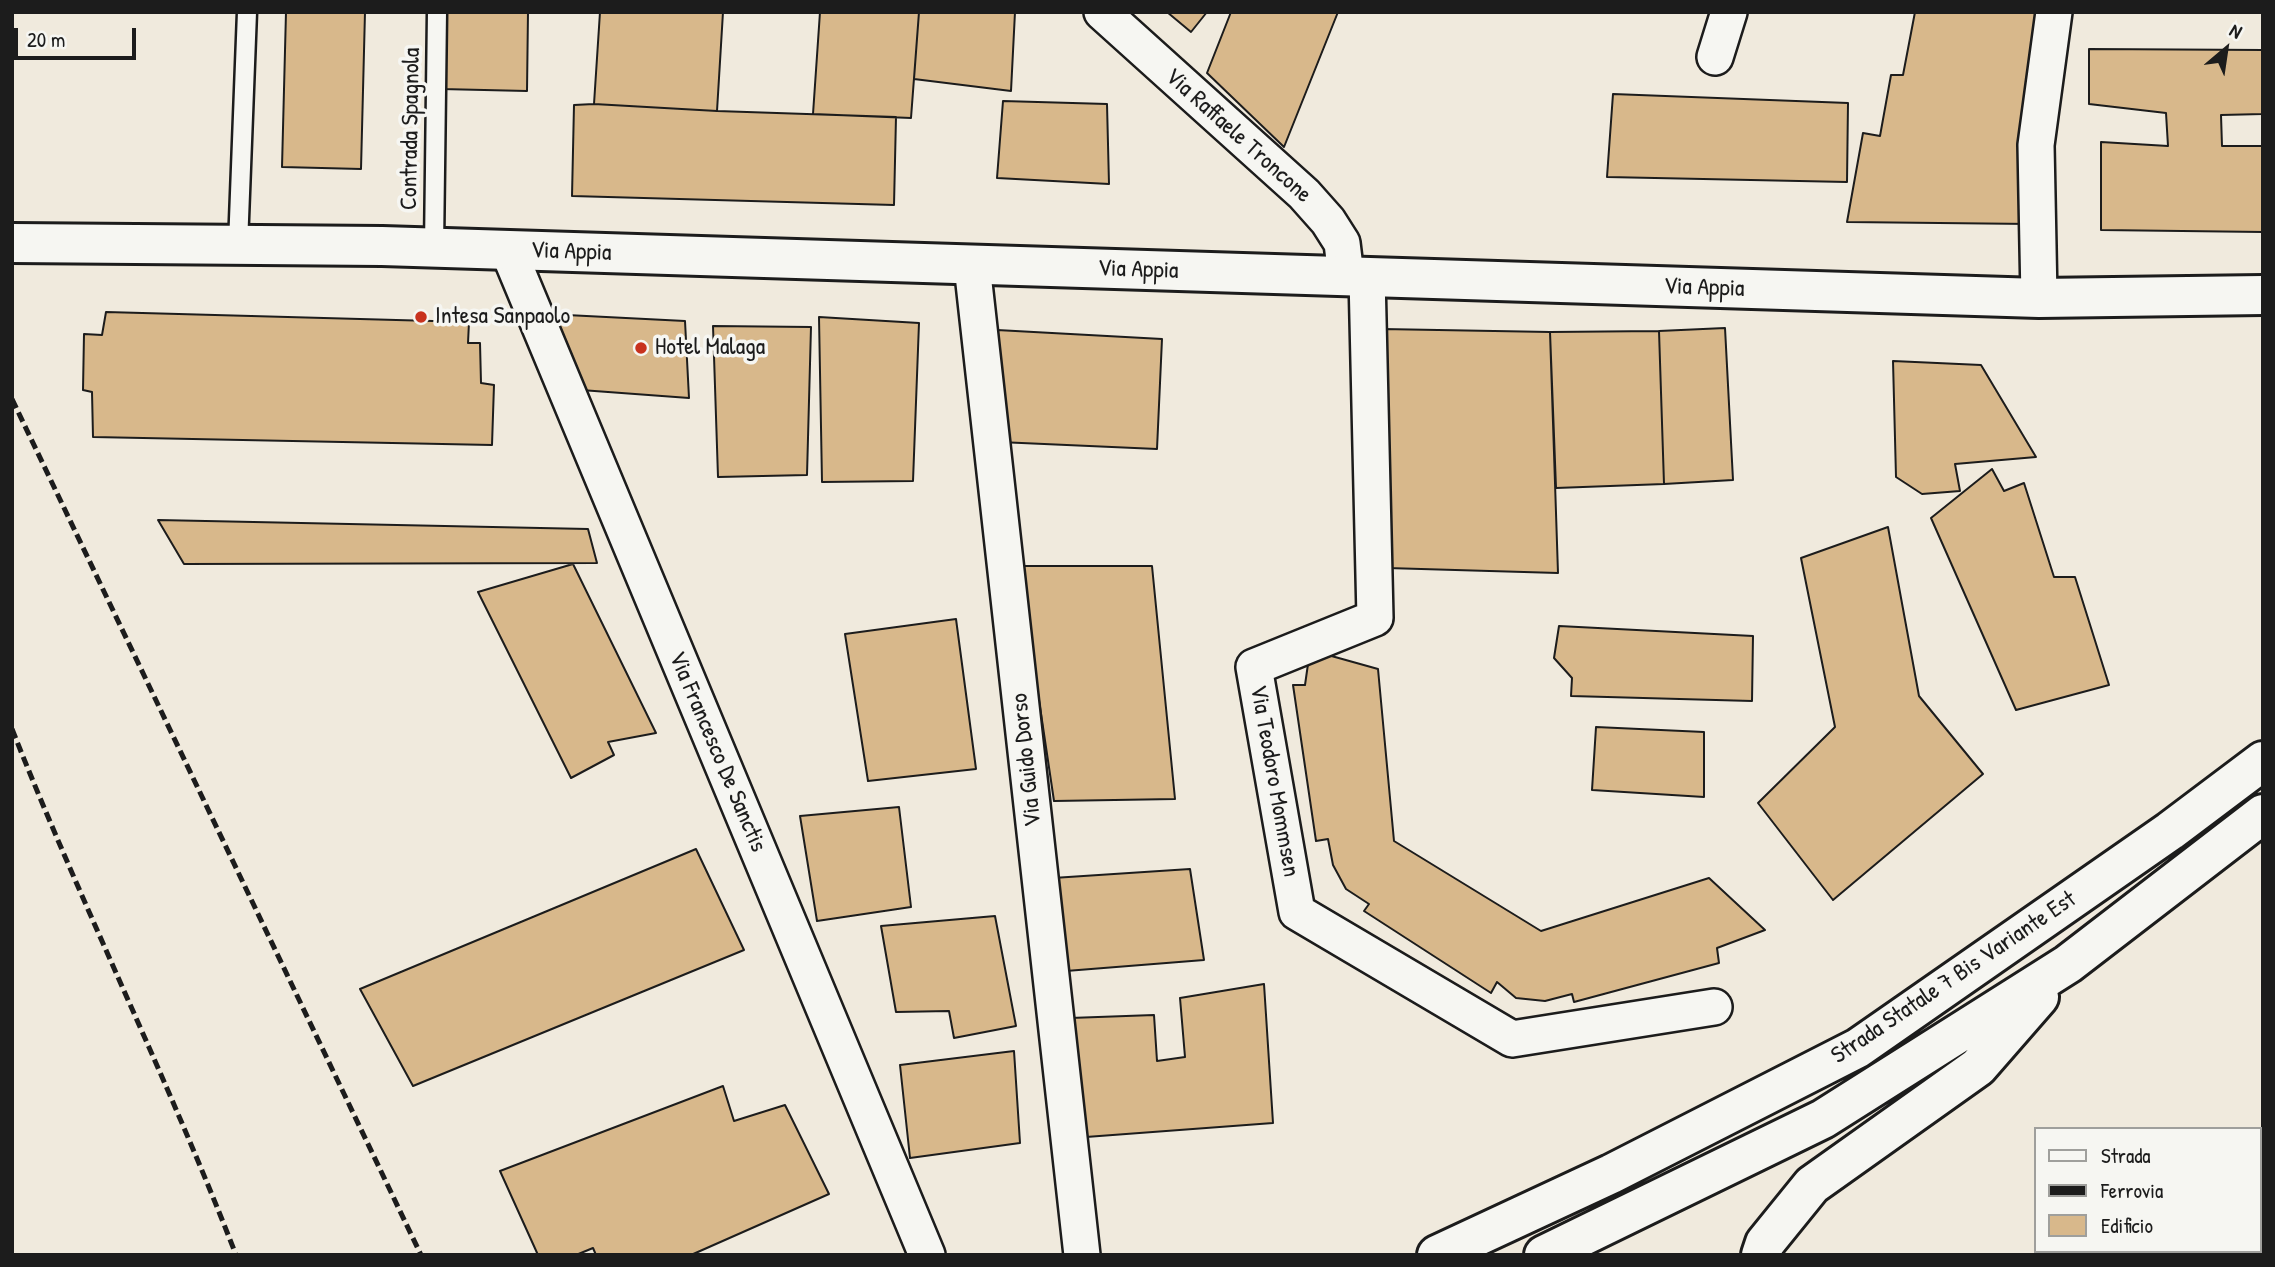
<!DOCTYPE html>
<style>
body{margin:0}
#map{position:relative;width:2275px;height:1267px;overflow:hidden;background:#f0eadd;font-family:"Patrick Hand",sans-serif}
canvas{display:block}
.frame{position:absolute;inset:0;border:14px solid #1c1c1c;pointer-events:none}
.legend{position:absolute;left:2034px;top:1127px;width:228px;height:126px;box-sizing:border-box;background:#f6f6f2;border:2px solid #9f9f9c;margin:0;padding:9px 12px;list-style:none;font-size:21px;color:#1c1c1c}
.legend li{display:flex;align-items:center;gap:14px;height:35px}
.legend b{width:35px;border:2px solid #9f9f9c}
.north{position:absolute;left:2191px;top:14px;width:70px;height:70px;-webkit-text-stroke:5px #f6f6f2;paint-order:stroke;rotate:29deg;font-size:19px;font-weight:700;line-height:28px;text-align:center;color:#1c1c1c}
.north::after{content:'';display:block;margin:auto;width:24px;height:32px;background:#1c1c1c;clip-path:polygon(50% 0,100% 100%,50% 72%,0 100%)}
.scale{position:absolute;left:14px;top:28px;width:122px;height:32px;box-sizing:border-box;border:4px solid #1c1c1c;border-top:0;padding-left:9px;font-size:21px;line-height:24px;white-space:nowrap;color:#1c1c1c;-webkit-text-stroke:5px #f6f6f2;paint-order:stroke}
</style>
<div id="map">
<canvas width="2275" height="1267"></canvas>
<div class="frame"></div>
<ul class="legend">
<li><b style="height:9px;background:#f6f6f2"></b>Strada</li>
<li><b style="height:9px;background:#1c1c1c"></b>Ferrovia</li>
<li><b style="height:19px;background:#d8b88b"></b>Edificio</li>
</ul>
<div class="north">N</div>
<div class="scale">20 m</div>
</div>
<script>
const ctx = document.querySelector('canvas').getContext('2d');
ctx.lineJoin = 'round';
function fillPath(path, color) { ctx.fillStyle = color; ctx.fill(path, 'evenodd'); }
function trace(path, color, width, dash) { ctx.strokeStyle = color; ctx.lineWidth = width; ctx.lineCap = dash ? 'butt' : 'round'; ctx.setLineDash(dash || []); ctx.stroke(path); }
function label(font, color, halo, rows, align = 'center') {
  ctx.font = font + ' "Patrick Hand",sans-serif'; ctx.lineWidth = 7; ctx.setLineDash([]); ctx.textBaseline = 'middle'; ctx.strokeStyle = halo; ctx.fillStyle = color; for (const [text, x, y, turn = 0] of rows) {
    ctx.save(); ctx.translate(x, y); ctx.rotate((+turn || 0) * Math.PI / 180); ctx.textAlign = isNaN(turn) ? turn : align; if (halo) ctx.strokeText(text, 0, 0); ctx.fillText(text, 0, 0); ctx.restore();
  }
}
const building = new Path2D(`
 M286,12H365L361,169L282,167Z
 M442,12H528L527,91L441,89Z
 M600,12H723L717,111L594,104Z
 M820,12H919L911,118L813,114Z
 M919,12H1015L1011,91L914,79Z
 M1167,12H1207L1191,32Z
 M1231,12H1338L1284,147L1207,73Z
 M1915,12H2040L2031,224L1847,222L1863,133L1880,136L1891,75H1903Z
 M2089,49L2263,50V114L2221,115L2222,146H2263V232L2101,230V142L2168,146L2166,113L2089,104Z
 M1613,94L1848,103L1847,182L1607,177Z
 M1003,101L1107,104L1109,184L997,178Z
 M594,104L717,111L896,117L894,205L572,196L574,105Z
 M106,312L469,322L468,343H480L481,383L494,385L492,445L93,437L92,392L83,390L84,334L102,335Z
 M547,314L685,321L689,398L581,390Z
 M819,317L919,323L913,481L822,482Z
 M713,326L811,327L807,475L718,477Z
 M1725,328L1733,480L1664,484L1659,331Z
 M1382,329L1550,332L1558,573L1387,568Z
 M997,330L1162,339L1157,449L999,442Z
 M1659,331L1664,484L1556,488L1550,332Z
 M1893,361L1981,365L2036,457L1955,464L1960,491L1922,494L1896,477Z
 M1992,469L2004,491L2024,483L2054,577H2075L2109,685L2016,710L1931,518Z
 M158,520L588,529L597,563L184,564Z
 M1888,527L1919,696L1983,774L1833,900L1758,803L1835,727L1801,558Z
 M573,564L656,733L608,742L614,755L571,778L478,592Z
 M1019,566H1152L1175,799L1054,801Z
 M956,619L976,769L868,781L845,634Z
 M1559,626L1753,636L1752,701L1571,696L1572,678L1554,658Z
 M1310,650L1378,669L1394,841L1541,931L1709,878L1765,930L1717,948L1719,963L1574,1002L1572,994L1545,1001L1516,998L1497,982L1491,993L1364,911L1369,904L1346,889L1333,865L1328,839L1316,841L1293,685H1305Z
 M1596,727L1704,732V797L1592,790Z
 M899,807L911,907L817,921L800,816Z
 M696,849L744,950L413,1086L360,989Z
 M1190,869L1204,960L1066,971L1053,878Z
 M995,916L1016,1026L954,1038L949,1011L896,1012L881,926Z
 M1264,984L1273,1123L1086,1137L1070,1018L1154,1015L1157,1061L1185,1057L1180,998Z
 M1014,1051L1020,1143L910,1158L900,1065Z
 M723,1086L734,1121L785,1105L829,1194L691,1255H596L593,1248L576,1255H538L500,1171Z`);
const lane = new Path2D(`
 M238,245L247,12
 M434,247L437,12`);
const street = new Path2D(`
 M1102,12L1304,194L1328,221L1342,243L1346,276
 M1715,57L1729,12
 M508,250L927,1255
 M972,265L1082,1255
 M1367,277L1375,618L1254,667L1297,912L1512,1039L1714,1007
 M2039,298L2036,145L2054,12`);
const secondary = new Path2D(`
 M12,243L382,246L2039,298L2263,295`);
const highway = new Path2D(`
 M1437,1255L1611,1174L1858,1048L2170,831L2263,761
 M1544,1255L1823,1119L2068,964L2263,814
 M1761,1255L1765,1243L1812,1185L1978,1067L2039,997`);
const rail = new Path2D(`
 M12,399L421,1255
 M12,729C82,906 167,1077 236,1255`);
const markers = [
 [421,317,7,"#c8321e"],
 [641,348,7,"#c8321e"]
];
const streetNames = [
 ["Contrada Spagnola",411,129,-89],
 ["Via Raffaele Troncone",1238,136,42],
 ["Via Appia",571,252,2],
 ["Via Appia",1138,270,2],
 ["Via Appia",1704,288,2],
 ["Via Francesco De Sanctis",717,752,67],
 ["Via Guido Dorso",1027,760,-96],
 ["Via Teodoro Mommsen",1274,781,80],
 ["Strada Statale 7 Bis Variante Est",1954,978,-34]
];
const poiNames = [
 ["Intesa Sanpaolo",435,317],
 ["Hotel Malaga",655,348]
];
fillPath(building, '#d8b88b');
trace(building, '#1c1c1c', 2);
trace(lane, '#1c1c1c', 23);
trace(street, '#1c1c1c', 40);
trace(secondary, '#1c1c1c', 44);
trace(highway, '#1c1c1c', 44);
trace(lane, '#f6f6f2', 18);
trace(street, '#f6f6f2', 35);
trace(secondary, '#f6f6f2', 38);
trace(highway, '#f6f6f2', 38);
trace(rail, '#1c1c1c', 5, [10, 5]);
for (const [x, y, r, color] of markers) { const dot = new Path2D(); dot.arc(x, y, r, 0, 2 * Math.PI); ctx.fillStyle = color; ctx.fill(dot); trace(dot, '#f6f6f2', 2.5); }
label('24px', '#1c1c1c', '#f6f6f2', streetNames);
label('24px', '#1c1c1c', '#f6f6f2', poiNames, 'left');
</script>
